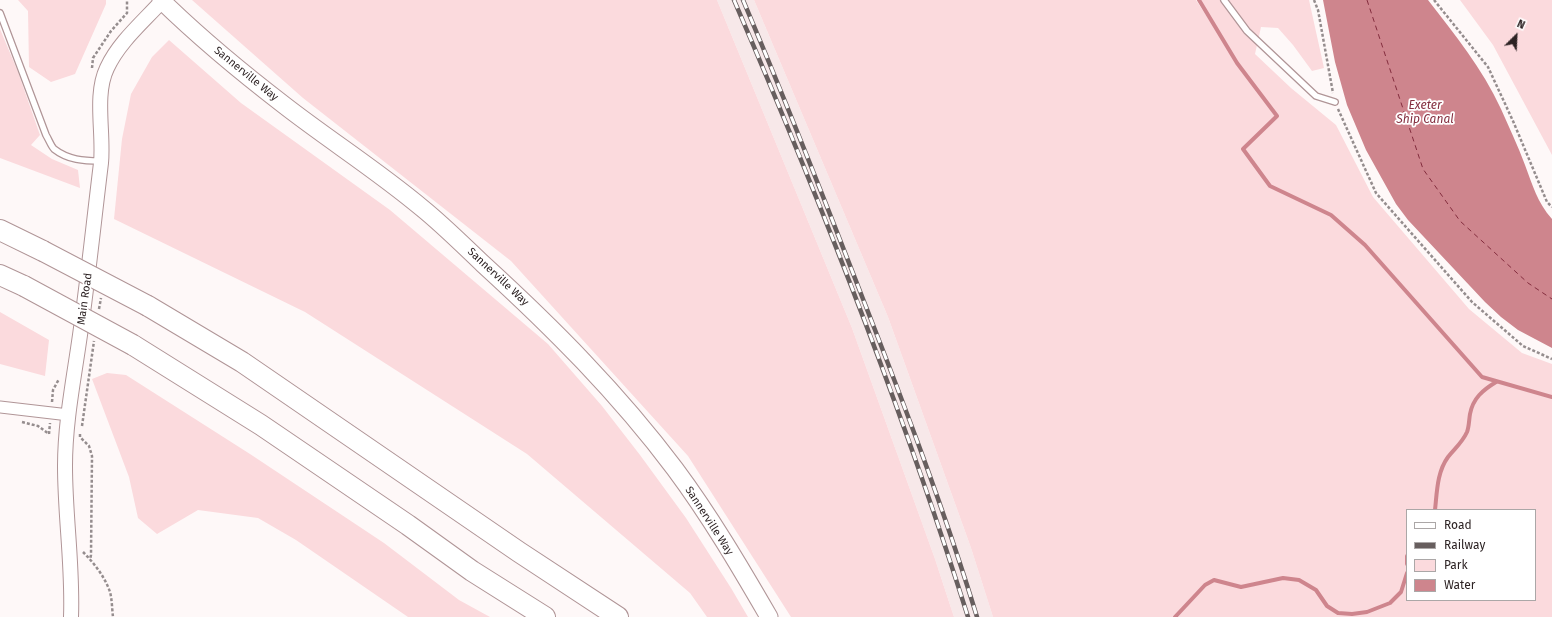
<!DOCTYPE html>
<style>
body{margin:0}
#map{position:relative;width:1552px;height:617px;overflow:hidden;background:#fef8f8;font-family:"Fira Sans",sans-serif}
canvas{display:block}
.legend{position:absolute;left:1406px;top:509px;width:130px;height:92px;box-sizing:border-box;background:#fff;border:1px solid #aba7a7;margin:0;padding:5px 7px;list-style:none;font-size:12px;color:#2c2223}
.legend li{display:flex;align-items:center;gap:8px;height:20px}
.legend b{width:20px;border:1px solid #aba7a7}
.north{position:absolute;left:1496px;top:16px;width:40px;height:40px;-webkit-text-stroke:3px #fff;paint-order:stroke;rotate:24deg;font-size:11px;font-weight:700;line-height:16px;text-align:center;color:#2c2223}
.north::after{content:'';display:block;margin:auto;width:14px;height:18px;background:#2c2223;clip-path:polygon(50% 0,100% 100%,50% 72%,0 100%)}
</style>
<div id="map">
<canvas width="1552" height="617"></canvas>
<ul class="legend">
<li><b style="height:5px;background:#fff"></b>Road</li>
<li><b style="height:5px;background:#675e5e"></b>Railway</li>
<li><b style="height:11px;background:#fbdadd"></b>Park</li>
<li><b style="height:11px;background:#ce858d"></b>Water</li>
</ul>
<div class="north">N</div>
</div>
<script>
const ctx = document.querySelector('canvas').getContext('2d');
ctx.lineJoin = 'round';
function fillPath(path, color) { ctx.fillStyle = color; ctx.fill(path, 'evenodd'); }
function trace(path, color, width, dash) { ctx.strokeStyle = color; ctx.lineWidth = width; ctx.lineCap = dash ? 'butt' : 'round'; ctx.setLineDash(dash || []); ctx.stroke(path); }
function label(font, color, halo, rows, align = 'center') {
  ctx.font = font + ' "Fira Sans",sans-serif'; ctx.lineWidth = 3.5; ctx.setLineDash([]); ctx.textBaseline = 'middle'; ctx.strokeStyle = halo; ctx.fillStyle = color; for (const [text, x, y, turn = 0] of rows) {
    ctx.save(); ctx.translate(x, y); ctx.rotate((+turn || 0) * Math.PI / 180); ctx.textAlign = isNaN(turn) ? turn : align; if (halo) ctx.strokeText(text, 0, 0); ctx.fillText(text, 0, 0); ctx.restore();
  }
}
const built = new Path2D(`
 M717,0H754L888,317L971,548L993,617H954L935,559L852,328Z`);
const green = new Path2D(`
 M18,0H106V4L75,74L51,82L29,67L28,11Z
 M192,0H717L852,328L935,559L954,617H791L688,456L511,261L303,98Z
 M754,0H1196L1229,50L1199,0H1309L1324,68L1312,71L1293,45L1278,28L1261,27L1255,54L1291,88L1336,125L1373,197L1469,309L1522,353L1552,364V617H993L971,548L888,317ZM1407,510H1535V600H1407Z
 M1460,0H1552V155L1493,45Z
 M0,29L18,72L40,135L31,145L52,159L78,170L80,188L0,158Z
 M169,40L241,103L390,210L548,344L602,406L640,455L686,518L731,588L748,617H707L690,593L527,454L305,312L114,219L122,139L131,94L152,57Z
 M0,312L49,340L45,376L0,364Z
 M107,373L126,375L250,454L384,543L459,600L490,617H408L296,540L258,518L198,510L157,534L138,518L129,477L92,379Z`);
const water = new Path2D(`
 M1323,0H1428C1455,35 1482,68 1501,109C1509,127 1518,146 1525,165C1533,186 1537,202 1552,219V348L1518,330L1501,317L1485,302L1408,220L1396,204L1366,150L1347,105L1335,62Z`);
const stream = new Path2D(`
 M1199,0L1237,63L1277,116L1243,149L1270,186L1331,215L1365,245L1482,377L1552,397
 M1435,510C1437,492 1437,472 1448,457C1455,448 1462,443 1467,432C1469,427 1469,420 1470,414C1473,398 1483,390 1496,382
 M1407,556V564
 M1175,617L1205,585L1214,580L1241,587L1283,578L1299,580L1316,590L1327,606L1338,613L1352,614L1367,612L1390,603L1401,592L1407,573`);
const ferry = new Path2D(`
 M1367,0L1423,169L1460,221L1528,283L1552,299`);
const path = new Path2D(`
 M1314,0L1318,10L1333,93
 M1434,0L1488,67L1513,121L1547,202L1552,207
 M92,68L93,58L111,31L127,13V0
 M1338,109L1376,193L1472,302L1523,346L1552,359
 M99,309L101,298
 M52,402L53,390L59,379
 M22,422L38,426L49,434
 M82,426L94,341
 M49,434L50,423
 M80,434V437L89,446L92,456L91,555L90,560
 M83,552C94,563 105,577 110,592C112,599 112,609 113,617`);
const service = new Path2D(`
 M1224,0L1247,31L1316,96L1335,102
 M0,13L46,135C49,140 51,146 54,149C68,160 84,161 100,161`);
const minor = new Path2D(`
 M0,407L69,415`);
const tertiary = new Path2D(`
 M71,617C73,566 65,517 65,466C65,422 74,378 80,335C88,278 94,220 101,163C104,133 94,95 107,68C119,42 143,22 162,1`);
const primary = new Path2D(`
 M161,0C200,38 241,72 284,105C329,140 378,171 422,208C443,225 463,245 483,264C553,328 618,393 675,469C710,516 740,567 769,617`);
const motorway = new Path2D(`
 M0,230L43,251
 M0,275L24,286
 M148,306L242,362L519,552L618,617
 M133,345L261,425L408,525L472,571L545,617`);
const rail = new Path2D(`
 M734,0C821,202 902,407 968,617
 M743,0C785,99 824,198 863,299C904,404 944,509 977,617`);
const motorwayBridge = new Path2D(`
 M43,251L148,306
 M24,286L133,345`);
const streetNames = [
 ["Sannerville Way",246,74,39],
 ["Sannerville Way",498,277,43],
 ["Main Road",85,299,-82],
 ["Sannerville Way",709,521,57]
];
const waterNames = [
 ["Exeter",1425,106],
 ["Ship Canal",1425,120]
];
fillPath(built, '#f7e8e9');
fillPath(green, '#fbdadd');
fillPath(water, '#ce858d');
trace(stream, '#ce858d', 4);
trace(ferry, '#842d3e', 1, [5, 4]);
trace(service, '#b09597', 8);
trace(minor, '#b09597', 13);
trace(tertiary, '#b09597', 16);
trace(primary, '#b09597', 19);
trace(motorway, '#b09597', 22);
trace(path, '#958d8e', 2.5, [3, 2]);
trace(service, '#fff', 5.5);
trace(minor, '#fff', 11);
trace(tertiary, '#fff', 14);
trace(primary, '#fff', 17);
trace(motorway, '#fff', 20);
trace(rail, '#675e5e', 4.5);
trace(rail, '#fff', 3, [9]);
trace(motorwayBridge, '#b09597', 22, []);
trace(motorwayBridge, '#fff', 20);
label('11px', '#2c2223', '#fff', streetNames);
label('italic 12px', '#842d3e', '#fff', waterNames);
</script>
